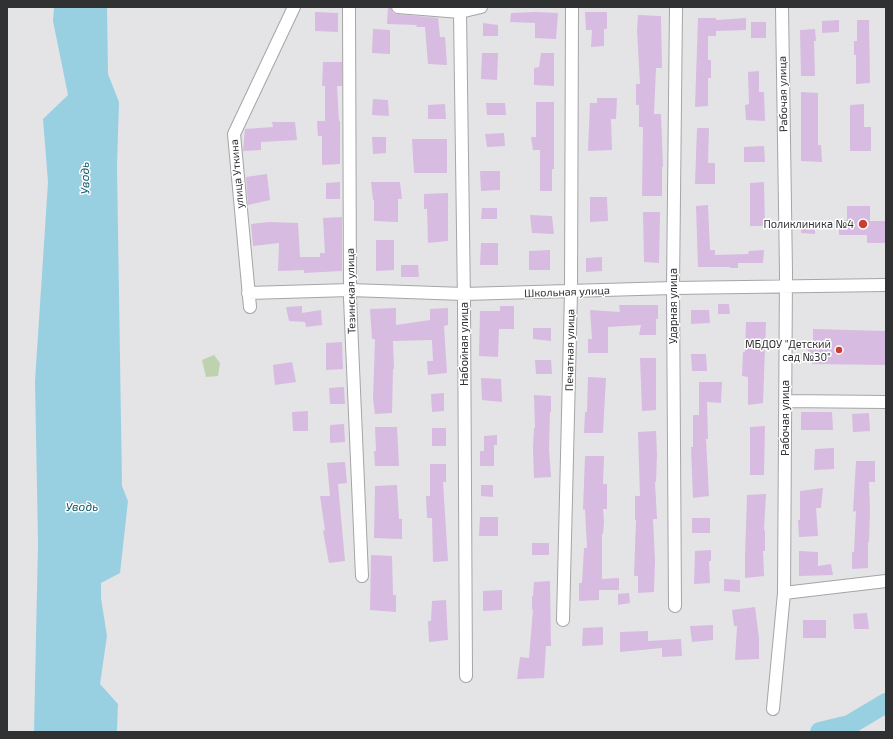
<!DOCTYPE html>
<meta charset="utf-8">
<style>
body{margin:0}
#map{position:relative;width:893px;height:739px;overflow:hidden;background:#e4e4e7;font-family:"Exo 2",sans-serif}
canvas{display:block}
.frame{position:absolute;inset:0;border:8px solid #303132;pointer-events:none}
</style>
<div id="map">
<canvas width="893" height="739"></canvas>
<div class="frame"></div>
</div>
<script>
const ctx = document.querySelector('canvas').getContext('2d');
ctx.lineJoin = 'round';
function fillPath(path, color) { ctx.fillStyle = color; ctx.fill(path, 'evenodd'); }
function trace(path, color, width, dash) { ctx.strokeStyle = color; ctx.lineWidth = width; ctx.lineCap = dash ? 'butt' : 'round'; ctx.setLineDash(dash || []); ctx.stroke(path); }
function label(font, color, halo, rows, align = 'center') {
  ctx.font = font + ' "Exo 2",sans-serif'; ctx.lineWidth = 3; ctx.setLineDash([]); ctx.textBaseline = 'middle'; ctx.strokeStyle = halo; ctx.fillStyle = color; for (const [text, x, y, turn = 0] of rows) {
    ctx.save(); ctx.translate(x, y); ctx.rotate((+turn || 0) * Math.PI / 180); ctx.textAlign = isNaN(turn) ? turn : align; if (halo) ctx.strokeText(text, 0, 0); ctx.fillText(text, 0, 0); ctx.restore();
  }
}
const green = new Path2D(`
 M214,355L220,363L218,376L206,377L202,360Z`);
const water = new Path2D(`
 M54,7H107L108,74L119,102L117,166L122,486L128,501L120,573L101,583V598L107,636L100,684L118,704L117,732H34L38,543L35,381L48,182L43,119L68,95L53,21Z`);
const river = new Path2D(`
 M820,732L849,725L886,703`);
const building = new Path2D(`
 M388,7H391L393,13L397,14L438,18L440,37H445L447,65L428,64L425,27H416L417,25L387,24Z
 M315,12L338,13V32L315,31Z
 M535,12L558,13L556,39L535,38V23L510,22L511,13Z
 M585,12H607V29H604V46L591,47L592,30H586Z
 M638,15L661,16L662,68H656L654,114H661L663,167H662V196H642L643,127H639V105H636V84H640L637,30Z
 M698,18H716V20L746,18V30L716,31V36H708V60H711V78H708V106L695,107Z
 M839,20V32L822,33V21Z
 M857,20H869L870,83L856,84V55H854V41H857Z
 M751,22H766V38H751Z
 M483,23L498,25V36H483Z
 M373,29L390,30V54L372,53Z
 M815,29L816,41H814L815,76H801L800,30Z
 M482,53H498L497,80L481,79Z
 M541,53H554V86L534,85V68L539,67Z
 M323,62H342V86H337L339,121H340V164L322,165V136H318L317,121H325V86H322Z
 M759,71V92H764L765,121L746,120L745,105L749,104L748,72Z
 M801,92L818,93V145H821L822,162L801,161Z
 M597,98H617L616,119H611L612,150L588,151L590,103H597Z
 M373,99L388,100L389,116L372,115Z
 M536,102H554V169H552V191H540V150H533L531,137H536Z
 M486,103H505L506,115H487Z
 M445,104L446,119H428V105Z
 M864,104V127H871V151H850V105Z
 M272,122H295L297,140L261,142V150L243,151L245,129L273,127Z
 M697,128H709L708,163H715V184H695Z
 M504,133L505,146L487,147L485,134Z
 M372,137H386V153L373,154Z
 M412,139H447V173H414Z
 M764,146L765,162H744V147Z
 M480,171H500V190L481,191Z
 M267,174L270,200L248,205L246,177Z
 M340,182V199H326V183Z
 M371,182H400L402,199H398V222L374,221V200H373Z
 M764,182L765,226H750V183Z
 M448,193V241L428,243L427,209H424V194Z
 M590,197H607L608,221L590,222Z
 M708,205L710,250H715V255L748,254L749,251L764,250L763,263H738V268H730V267H698L696,206Z
 M847,206H870V221H886V243H867V235H839V220H847Z
 M482,208H497V219H481Z
 M643,212H660L659,263L644,262Z
 M530,215L552,216L554,234L532,233Z
 M342,217V271L304,273V270L278,271L279,243L253,246L251,224L269,222L298,223L300,257H320V253H325L323,218Z
 M801,224H815V234L801,233Z
 M376,240H394V270L376,271Z
 M481,243H498V265H480Z
 M550,250V270H529V251Z
 M602,257V271L586,272V258Z
 M401,265H418L419,277H401Z
 M718,304H729L730,314H718Z
 M619,305H658V319H656V335H639L641,325L608,327V353H588V339H592L590,310L620,312Z
 M302,306V313L321,310L322,325L306,327L305,322L289,321L286,307Z
 M500,306H514V329H499L498,357L479,356L480,311H500Z
 M396,308V325L430,320V309L448,308V325L444,326L447,373L428,375L427,361H433L432,340L393,341L394,369H393L392,413L375,414L373,399L375,339H372L370,309Z
 M691,310H709L710,323L691,324Z
 M746,322H766L763,403L748,405V377L742,376L743,352H745Z
 M533,328H551V341L533,339Z
 M813,329L886,331V365L812,364V359H808V344H813Z
 M342,342L343,369L326,370V343Z
 M691,354H706L707,371H692Z
 M640,358H656V410L642,411Z
 M535,360H551L552,374H536Z
 M292,362L296,382L275,385L273,365Z
 M588,377L606,378L603,433H584L585,412H587Z
 M481,378L501,379L502,402L482,400Z
 M699,382H722L721,403L707,402L708,439H706L709,496L693,498L691,447H693V415H699Z
 M344,387L345,404H330L329,388Z
 M444,393V411L432,412L431,394Z
 M534,395L551,396V412H550L549,449L551,477L534,478L533,449L534,428H535Z
 M308,411V431H293L292,412Z
 M801,412H832L833,430H801Z
 M869,413L870,431L853,432L852,414Z
 M344,424L345,442L330,443V425Z
 M765,426L764,475H750V427Z
 M375,427H397L399,466H375L374,451H376Z
 M432,428H446V446H432Z
 M656,431L657,455L656,482H655L657,519H653L655,560L654,592L638,593V576H634L636,520H635V496H640L638,432Z
 M497,435V445H494V466H480V451H484V436Z
 M834,448V469L814,470L815,449Z
 M585,456H604L603,484H607V509H603L604,522L603,534H602V579L619,578V590H599V600L579,601V583H582L584,548H587L585,509L583,510Z
 M856,461H875V482H869L870,510L869,542H868V568L852,569V552H854L856,511L853,512Z
 M345,462L347,483L338,484L345,561L329,563L323,531L325,530L320,496H330L327,463Z
 M430,464H446V482H443L448,561L433,562L432,518H427L426,496H430Z
 M397,485L399,519H402V539L374,538L375,486Z
 M481,485H493V497L481,496Z
 M823,488L821,508H816L818,536L799,537L798,520H800V491Z
 M766,494L764,530H765V551H763L764,576L745,578V557L747,495Z
 M480,517H498V536H479Z
 M692,518H710V533H692Z
 M532,543H549V555H532Z
 M711,550V561H709L710,583L694,584L695,551Z
 M799,551L818,552V566L831,564L833,575L799,576Z
 M371,555L392,556L393,595H396V612L370,610Z
 M724,579L740,580V592L724,591Z
 M550,581L551,646H546L544,678L517,679L520,657L529,658L533,610H532V596H533L534,582Z
 M502,590V610L483,611V591Z
 M629,593L630,603L618,605V594Z
 M446,600L448,640L429,642L428,621H431L432,601Z
 M755,607L759,638V659L735,660L737,626H734L732,610Z
 M867,613L869,629H854L853,614Z
 M803,620H826V638H803Z
 M713,625V640L692,642L690,626Z
 M603,627V645L582,646L583,628Z
 M648,631V641L681,639L682,656L662,657V648L620,652V632Z`);
const minor = new Path2D(`
 M349,7L350,298L362,576
 M398,7L460,12L481,7
 M460,12L464,303L466,676
 M248,293L350,290L464,294L673,288L886,285
 M250,307L234,134L294,7
 M785,401L886,402
 M784,593L886,581
 M675,606L673,288L676,7
 M563,620L571,292L572,7
 M773,709L784,593L786,273L782,7`);
const markers = [
 [863,224,5,"#cc3e32"],
 [839,350,4,"#cc3e32"]
];
const streetNames = [
 ["Рабочая улица",783,94,-91],
 ["улица Уткина",237,174,-95],
 ["Тезинская улица",351,291,-91],
 ["Школьная улица",567,292,-2],
 ["Ударная улица",673,306,-90],
 ["Набойная улица",464,344,-90],
 ["Печатная улица",570,350,-89],
 ["Рабочая улица",785,418,-90]
];
const poiNames = [
 ["Поликлиника №4",854,224],
 ["МБДОУ \"Детский",831,344],
 ["сад №30\"",831,357]
];
const waterNames = [
 ["Уводь",85,178,-91],
 ["Уводь",82,507]
];
fillPath(green, '#bfd2af');
fillPath(water, '#99d0e1');
trace(river, '#99d0e1', 20);
fillPath(building, '#d7bbe1');
trace(minor, '#a5a5a8', 14);
trace(minor, '#fff', 12);
for (const [x, y, r, color] of markers) { const dot = new Path2D(); dot.arc(x, y, r, 0, 2 * Math.PI); ctx.fillStyle = color; ctx.fill(dot); trace(dot, '#fff', 1.5); }
label('11px', '#303132', '#fff', streetNames);
label('11px', '#303132', '#fff', poiNames, 'right');
label('italic 12px', '#0e586a', '#fff', waterNames);
</script>
